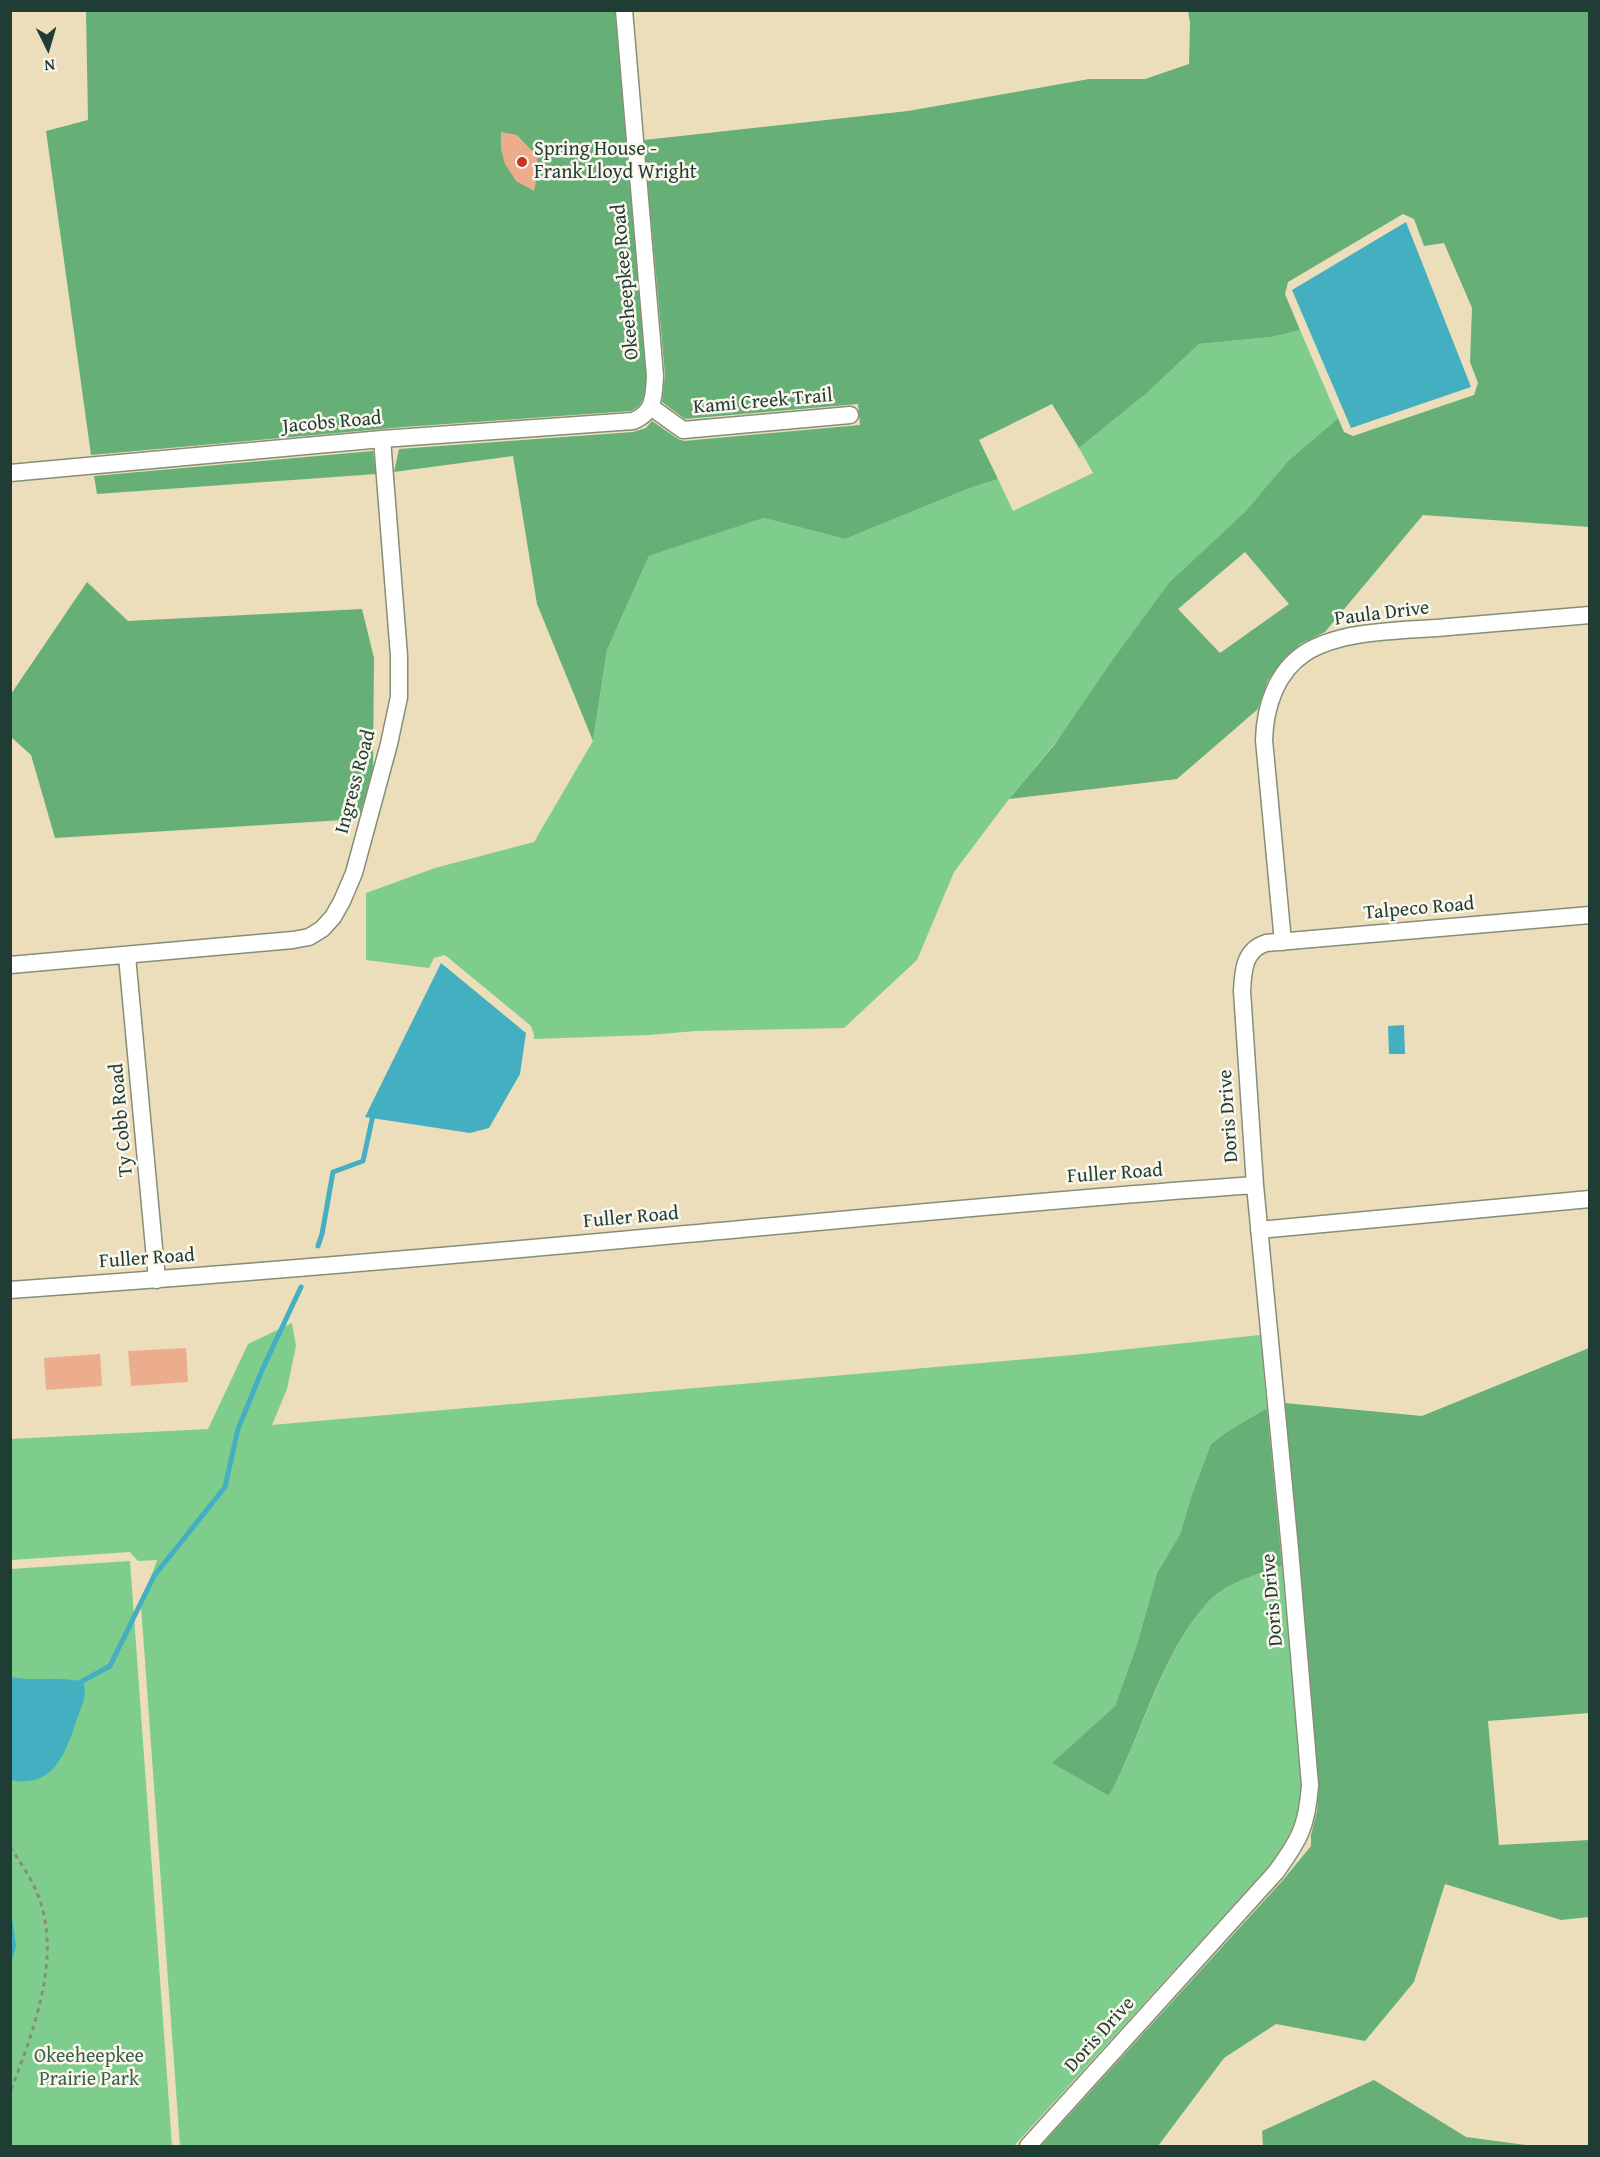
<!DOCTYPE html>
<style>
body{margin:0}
#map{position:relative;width:1600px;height:2157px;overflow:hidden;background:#ecdebb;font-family:"Gentium Book Plus",serif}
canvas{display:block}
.frame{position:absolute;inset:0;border:12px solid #1f3d34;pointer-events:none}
.north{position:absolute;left:18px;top:18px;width:60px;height:60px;-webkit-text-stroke:4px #fbf7ec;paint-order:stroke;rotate:175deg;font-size:16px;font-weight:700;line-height:24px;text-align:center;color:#1f3d34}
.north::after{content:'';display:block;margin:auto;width:21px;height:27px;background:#1f3d34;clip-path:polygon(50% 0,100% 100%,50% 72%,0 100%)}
</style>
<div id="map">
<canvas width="1600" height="2157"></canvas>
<div class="frame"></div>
<div class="north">N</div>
</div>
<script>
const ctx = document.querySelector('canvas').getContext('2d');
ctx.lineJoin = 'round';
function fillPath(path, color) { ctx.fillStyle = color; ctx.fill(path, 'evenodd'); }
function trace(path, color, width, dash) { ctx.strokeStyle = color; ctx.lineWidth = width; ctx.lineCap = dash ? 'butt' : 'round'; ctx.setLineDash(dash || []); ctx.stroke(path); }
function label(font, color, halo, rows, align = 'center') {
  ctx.font = font + ' "Gentium Book Plus",serif'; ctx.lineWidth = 5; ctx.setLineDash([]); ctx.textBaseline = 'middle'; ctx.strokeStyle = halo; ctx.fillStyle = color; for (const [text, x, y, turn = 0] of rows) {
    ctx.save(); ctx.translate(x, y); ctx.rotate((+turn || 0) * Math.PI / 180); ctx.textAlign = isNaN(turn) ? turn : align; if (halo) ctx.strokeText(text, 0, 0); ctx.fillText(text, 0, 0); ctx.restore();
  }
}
const green = new Path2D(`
 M1300,330L1338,418L1288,461L1009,799L954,872L917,960L844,1028L696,1031L649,1035L534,1039V1035L531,1026L445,955L434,958L429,968L366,960V893L435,868L534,842L593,741L607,650L649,556L764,518L845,539L970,488L998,479L1013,511L1093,473L1079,448L1147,393L1199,344L1272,337Z
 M292,1323L296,1346L287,1389L272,1425L1073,1355L1260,1335L1267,1408L1228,1431L1211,1444L1192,1494L1180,1534L1157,1573L1137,1644L1115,1706L1053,1763L1109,1796C1143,1735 1161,1653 1209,1601C1226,1583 1258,1574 1282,1566L1301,1785C1298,1822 1291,1835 1270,1865L1014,2146H180L141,1606L157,1560L138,1561L130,1552L11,1560V1439L208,1429L248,1344Z
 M130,1561L172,2146H11V1569Z`);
const forest = new Path2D(`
 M86,11H615L646,376C645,390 646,405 631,411L404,427L91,455L46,131L88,120Z
 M1188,11H1589V527L1423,515L1325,632L1300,644L1277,668L1268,680L1258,709L1177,779L1009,799L1055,744L1114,658L1169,583L1246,511L1288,461L1338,418L1344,432L1353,436L1474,395L1478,383L1470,362L1472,308L1444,243L1424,246L1414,219L1403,214L1288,282L1285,294L1300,330L1272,337L1199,344L1147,393L1079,448L1052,404L979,440L998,479L970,488L845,539L764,518L649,556L607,650L593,741L537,604L513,456L394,472L399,449L633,432L646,428L652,421L678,439L684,441L860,425L858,404L685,419L662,402L665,375L644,140L908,111L1089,79H1145L1189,64L1190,23ZM1245,552L1289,604L1220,653L1178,609Z
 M373,451L376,474L97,494L94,476Z
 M87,582L128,621L362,609L374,658L373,768L359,819L55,838L31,755L11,737V694Z
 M1589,1348V1713L1488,1721L1499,1845L1589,1840V1917L1561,1920L1445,1884L1414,1982L1365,2041L1276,2024L1224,2058L1158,2146H1041L1283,1880L1311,1846V1835L1317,1811L1319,1784L1285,1403L1422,1416Z
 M1267,1408L1282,1566C1258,1574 1226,1583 1209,1601C1160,1654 1143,1734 1109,1796L1052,1763L1115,1706L1137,1644L1157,1573L1180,1534L1192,1494L1211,1444L1228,1431Z
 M1374,2080L1466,2137L1533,2146H1263L1262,2131Z`);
const water = new Path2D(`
 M1406,222L1471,387L1351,428L1292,290Z
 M441,963L526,1033L520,1074L489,1128L470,1133L365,1117Z
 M1404,1025L1405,1054H1389L1388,1026Z
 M11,1677C34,1682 60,1675 83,1682C88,1699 81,1706 76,1722C65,1755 52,1789 11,1780Z
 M11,1910L16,1946L11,1964Z`);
const stream = new Path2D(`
 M318,1246L322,1234L333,1172L363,1161L373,1115
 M77,1684L110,1666L154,1576L225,1487L238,1429L263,1368L301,1287`);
const building = new Path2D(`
 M501,132L517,135L537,156V176L534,191L516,181L505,164L501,149Z
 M186,1348L188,1382L131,1386L128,1351Z
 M100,1354L102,1386L46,1390L44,1358Z`);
const path = new Path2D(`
 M10,1847C22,1865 35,1883 41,1904C60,1963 32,2036 10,2092`);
const minor = new Path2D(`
 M651,407L683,430L850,415
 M10,473L382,439L633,421C654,413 654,397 655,376L624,10
 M1283,942L1264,740C1265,707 1276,672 1305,653C1343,629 1405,631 1448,627C1495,623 1542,619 1590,615
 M127,956L157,1280
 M10,965L293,940L309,937L322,929L333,917L342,901L354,873L389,744L399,697V656L382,439
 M1259,1230L1590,1199
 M10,1290C236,1274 461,1255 686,1234C876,1217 1065,1198 1255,1185
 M1028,2146L1276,1872C1300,1839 1307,1826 1310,1785L1290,1549L1255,1185L1242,991C1243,971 1244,950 1266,943L1590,915`);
const markers = [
 [522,162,6,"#c8321e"]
];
const poiNames = [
 ["Spring House -",534,150],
 ["Frank Lloyd Wright",534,173]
];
const streetNames = [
 ["Okeeheepkee Road",626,282,-95],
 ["Kami Creek Trail",763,402,-5],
 ["Jacobs Road",332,423,-5],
 ["Paula Drive",1382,614,-7],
 ["Ingress Road",356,782,-75],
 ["Talpeco Road",1419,909,-5],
 ["Doris Drive",1229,1116,-94],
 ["Ty Cobb Road",122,1120,-95],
 ["Fuller Road",1115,1174,-4],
 ["Fuller Road",631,1218,-5],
 ["Fuller Road",147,1259,-4],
 ["Doris Drive",1273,1600,-95],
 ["Doris Drive",1100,2035,-48]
];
const parkNames = [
 ["Okeeheepkee",89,2057],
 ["Prairie Park",89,2080]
];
fillPath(green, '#7ecd8d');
fillPath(forest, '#66b078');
fillPath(water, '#43afc1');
trace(stream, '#43afc1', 5);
fillPath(building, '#ecad8d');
trace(minor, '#868e78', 19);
trace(path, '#868e78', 3, [4.5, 4.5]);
trace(minor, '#fff', 16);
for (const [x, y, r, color] of markers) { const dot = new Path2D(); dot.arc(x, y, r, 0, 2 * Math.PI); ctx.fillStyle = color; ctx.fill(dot); trace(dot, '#fbf7ec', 2); }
label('20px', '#1f3d34', '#fbf7ec', poiNames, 'left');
label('20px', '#1f3d34', '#fbf7ec', streetNames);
label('20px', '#37614a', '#fbf7ec', parkNames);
</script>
